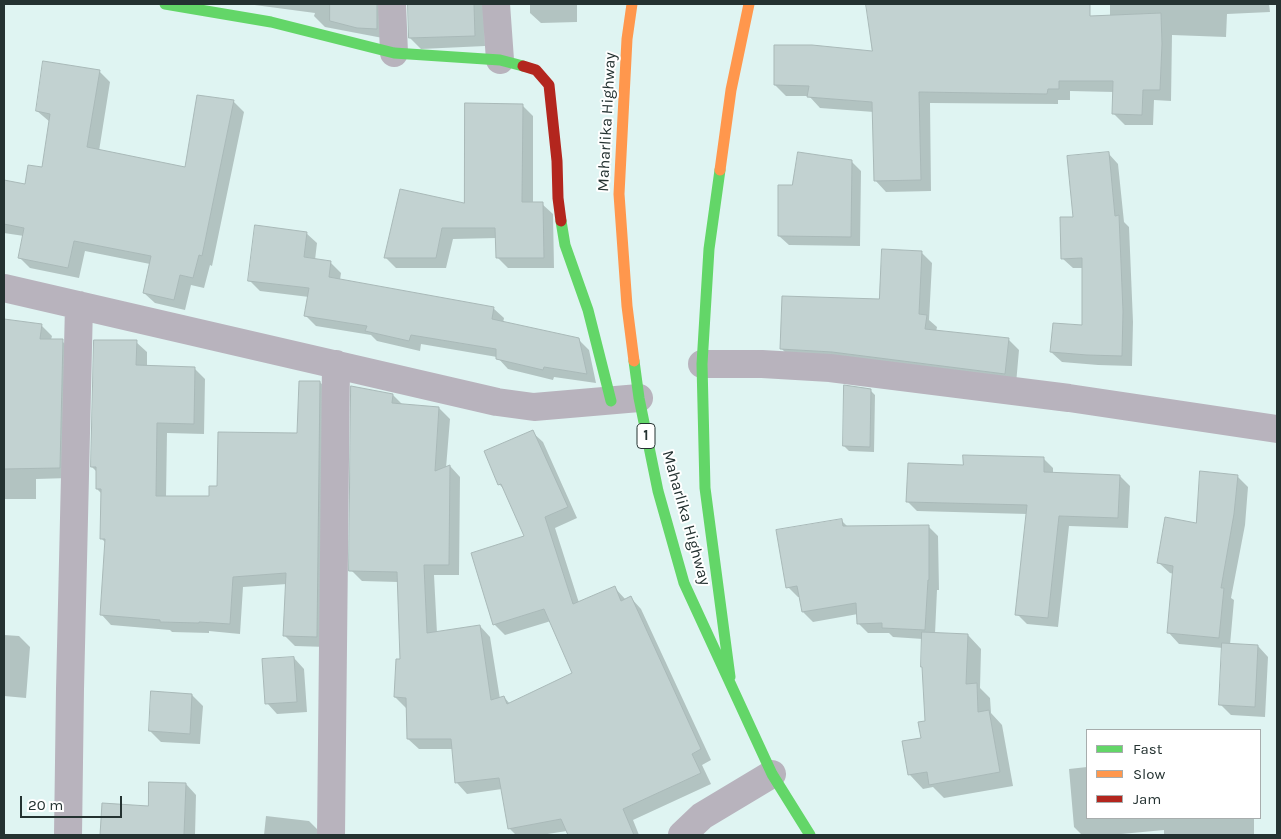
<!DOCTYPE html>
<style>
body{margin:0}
#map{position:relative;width:1281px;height:839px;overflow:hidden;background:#dff4f2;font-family:Karla,sans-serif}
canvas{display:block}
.frame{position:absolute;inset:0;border:5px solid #243231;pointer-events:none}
.legend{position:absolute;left:1086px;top:729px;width:175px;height:90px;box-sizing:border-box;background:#fff;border:1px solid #a7adad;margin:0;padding:6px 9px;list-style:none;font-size:15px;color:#243231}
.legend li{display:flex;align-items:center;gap:10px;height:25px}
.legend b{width:25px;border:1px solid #a7adad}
.scale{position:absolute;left:20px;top:796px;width:102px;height:22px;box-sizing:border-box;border:2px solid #243231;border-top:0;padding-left:6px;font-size:15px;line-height:18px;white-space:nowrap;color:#243231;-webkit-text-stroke:4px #fff;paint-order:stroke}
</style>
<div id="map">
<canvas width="1281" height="839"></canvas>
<div class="frame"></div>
<ul class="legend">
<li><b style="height:6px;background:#63d668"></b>Fast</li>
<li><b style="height:6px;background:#ff974d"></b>Slow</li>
<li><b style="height:6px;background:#b3261e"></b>Jam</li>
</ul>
<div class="scale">20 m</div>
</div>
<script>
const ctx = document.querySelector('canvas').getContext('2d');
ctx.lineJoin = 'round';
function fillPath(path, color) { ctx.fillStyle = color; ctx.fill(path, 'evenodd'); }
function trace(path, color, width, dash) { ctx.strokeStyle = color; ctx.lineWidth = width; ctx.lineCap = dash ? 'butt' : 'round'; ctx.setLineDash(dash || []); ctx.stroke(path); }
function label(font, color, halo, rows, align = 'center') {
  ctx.font = font + ' Karla,sans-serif'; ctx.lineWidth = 4; ctx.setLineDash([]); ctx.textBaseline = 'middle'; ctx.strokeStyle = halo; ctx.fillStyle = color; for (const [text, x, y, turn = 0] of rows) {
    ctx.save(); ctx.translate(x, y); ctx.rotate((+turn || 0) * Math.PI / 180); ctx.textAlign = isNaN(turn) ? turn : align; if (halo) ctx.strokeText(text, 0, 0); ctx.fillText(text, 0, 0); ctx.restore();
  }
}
const shadow = new Path2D(`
 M247,4H392L388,39L325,27L314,16L315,13Z
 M409,4H484L485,46L421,49L410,38Z
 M530,4H577V22L541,23L530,13Z
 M868,4H1068V23L1110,24V4H1269L1270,12L1227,14L1226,37L1172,35L1171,101L1154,100L1153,125H1125L1113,113L1114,92L1070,91V100H1058V104L930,103L931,191L886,192L875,180L874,112L820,108L809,96H786L775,85L873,52Z
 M99,71L110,82L99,151L186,168L233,101L244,112L212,266L210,265L204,288L191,285L185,310L155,303L144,293L150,264L85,251L79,278L30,268L19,257L24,236L4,233V181L26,185L43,169L50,122L37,111Z
 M522,105L533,116V204H542L553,214L554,268H508L497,257V238L453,239L446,268H396L385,257L465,205Z
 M1108,153L1118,164L1124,222L1129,227L1133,322L1132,366L1098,365L1062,362L1051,352L1083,326V268H1073L1062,258L1074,218Z
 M851,161L861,171L860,246L789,245L779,236L793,186Z
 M306,233L317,243L315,260L330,262L341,273L340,280L493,308L504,318L503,323L578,339L589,350L596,383L554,377L553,380L508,369L497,357L421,344L420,351L377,341L371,335L316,326L306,316L309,297L260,291L249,280Z
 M921,252L932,263L929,320L937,327L936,332L1009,340L1019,350L1016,384L792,360L782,349L880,301Z
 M4,321L41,325L52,336L51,340L62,341L72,351L69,478L36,479V499H4Z
 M136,342L147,352V367L194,368L205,379L204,434L167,433L166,497L211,498L218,488L299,435L320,382L330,393L327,647L295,646L284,635L287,584L243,587L240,634L209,631V633L172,632L170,630L111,625L101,614L106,543L101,538L102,494L97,489V472L92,467Z
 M870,390L875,395L874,452L849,451L844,446Z
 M393,395L403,405L439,408L450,419L446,468L450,466L460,477L459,575H434L437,633L480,626L490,637L500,699L504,697L510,704L574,674L551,621L505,635L494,624L526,537L506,491L499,484L532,432L543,442L577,518L555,528L579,603L614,587L626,600L631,598L641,609L711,760L702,765L711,784L633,820L639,835H569L567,831L541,835H516L509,828L502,789L467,794L457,783L453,749H419L408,739L406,708L395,697L401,661L398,582L362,581L351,570Z
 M1043,458L1053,468V473L1120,476L1130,486L1128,528L1069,526L1058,627L1027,624L1017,614L1027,514L917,511L907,501L964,466Z
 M1237,476L1248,487L1245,525L1231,598L1234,600L1230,645L1258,646L1268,657L1265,717L1231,715L1221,705L1223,648L1179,644L1169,633L1174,574L1170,573L1159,563L1197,524Z
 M841,520L848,527L928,526L938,536L939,590H937L935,634L968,635L981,649L980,688L990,698L991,713L1002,725L1013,786L944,798L933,787L923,789L910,775L923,739L926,722L923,639L893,637L889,633H868L858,623V614L813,622L803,612L801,597H798L788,587Z
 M4,635L19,636L30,647L26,698L4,696Z
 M294,658L304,669L307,712L277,714L267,703Z
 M152,693L192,695L203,706L200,744L161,742L150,731Z
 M1087,767V818H1254V835H1164V830L1111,835H1082L1074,827L1069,769Z
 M186,784L196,795L195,835H101L104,804L149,807Z
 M266,816L309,821L319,831V835H264Z`);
const building = new Path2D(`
 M330,4H377V29L357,28L330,21Z
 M408,4H474L475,36L409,38Z
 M866,4H1090V16L1161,13L1162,44L1160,90H1143L1142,115L1112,114L1113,81H1059V89H1048L1047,94L919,92L921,180L874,181L872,102L807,97L809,86L774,85V45H812L872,51Z
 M43,61L100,70L87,147L185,167L197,95L234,100L202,256L199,255L193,278L180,275L174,300L143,293L151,256L74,241L68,268L18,258L24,228L4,224V180L25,184L28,165L42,167L50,114L36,111Z
 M465,103L523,104L522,202H543L544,258H496L495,228H442L436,258H384L400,189L464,203Z
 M798,152L852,160L851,237L778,236V185H792Z
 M1109,152L1115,216L1119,215L1123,311L1122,356L1087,355L1050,352L1053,323L1082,325V258L1061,259L1060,217H1073L1067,156Z
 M255,225L307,232L304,257L331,261L329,277L494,307L492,319L579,338L587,374L544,367L543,370L496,359V349L411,335L409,341L365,331L367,326L304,316L309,288L248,281Z
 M882,249L922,251L919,314L927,315L925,329L1009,338L1005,374L832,352L780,349L782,296L879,299Z
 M4,319L42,324L40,339H63L60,468L4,469Z
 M94,340H137L136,365L195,367L194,424L157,423L156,496H209V486H217L218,432L297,433L299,381H320L317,637L283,636L286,573L233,577L230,624L199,622V623L160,622V620L100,615L105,539H100L101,489H96V467H91Z
 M844,385L871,389L870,447L843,446Z
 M351,386L393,394L392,403L439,407L435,471L450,465L449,565H424L427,633L480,625L491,700L504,696L507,704L572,673L544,609L493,625L471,553L524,536L501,484L498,485L484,451L533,430L568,507L545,517L573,604L615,586L621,601L631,596L701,749L692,754L701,773L623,809L634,835H568L561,819L508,829L499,778L455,783L451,739H407L406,698L394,697L396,659H400L397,572L349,571Z
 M963,455L1044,457V472L1120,475L1118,518L1059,516L1048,618L1015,615L1027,505L906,502L908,463L963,465Z
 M1200,471L1238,475L1234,514L1221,588H1224L1219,638L1167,633L1173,566L1157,563L1165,517L1196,523Z
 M842,519L843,526L929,525V580H928L925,630L882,628V623L857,624L856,603L802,612L797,586L786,588L776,530Z
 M922,632L968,634L966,684L977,683L978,712L989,710L1000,772L929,785L927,772L908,775L902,741L921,738L918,722L925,721L922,667H921Z
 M1222,643L1258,645L1255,707L1219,705Z
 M294,657L297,702L265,704L262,659Z
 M151,691L192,694L190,734L149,731Z
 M149,782L186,783L184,835H100L102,803L148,806Z`);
const street = new Path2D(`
 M392,4L394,53
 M496,4L500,60
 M4,288L497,402L534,407L639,398
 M702,364H762L830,368L1069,398L1277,429
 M68,835L70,689L79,305
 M331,835L336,364
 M682,835L702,816L772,774`);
const fast = new Path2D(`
 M165,4L271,22L394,53L500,60L523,66
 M720,170L709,249L702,364L705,488L730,677
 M561,221L565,245L588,310L611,401
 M634,361L639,398L658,491L684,583L772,774L810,835`);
const slow = new Path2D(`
 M632,4L627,39L619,194L627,306L634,361
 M720,170L731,90L749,4`);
const jam = new Path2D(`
 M523,66L536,70L549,85L557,161L558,198L561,221`);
const shields = [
 [646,436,18]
];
const shieldNames = [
 ["1",646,436]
];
const streetNames = [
 ["Maharlika Highway",607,122,-87],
 ["Maharlika Highway",686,518,74]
];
fillPath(shadow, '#0003');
fillPath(building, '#c2d2d1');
trace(building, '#a9b9b8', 1);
trace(street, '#b8b3bd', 28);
trace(fast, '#63d668', 11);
trace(slow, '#ff974d', 11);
trace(jam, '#b3261e', 11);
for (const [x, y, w] of shields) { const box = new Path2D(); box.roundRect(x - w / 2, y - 12.5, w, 25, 4); ctx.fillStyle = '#fff'; ctx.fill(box); trace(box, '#243231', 1); }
label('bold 15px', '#243231', null, shieldNames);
label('16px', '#243231', '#fff', streetNames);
</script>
